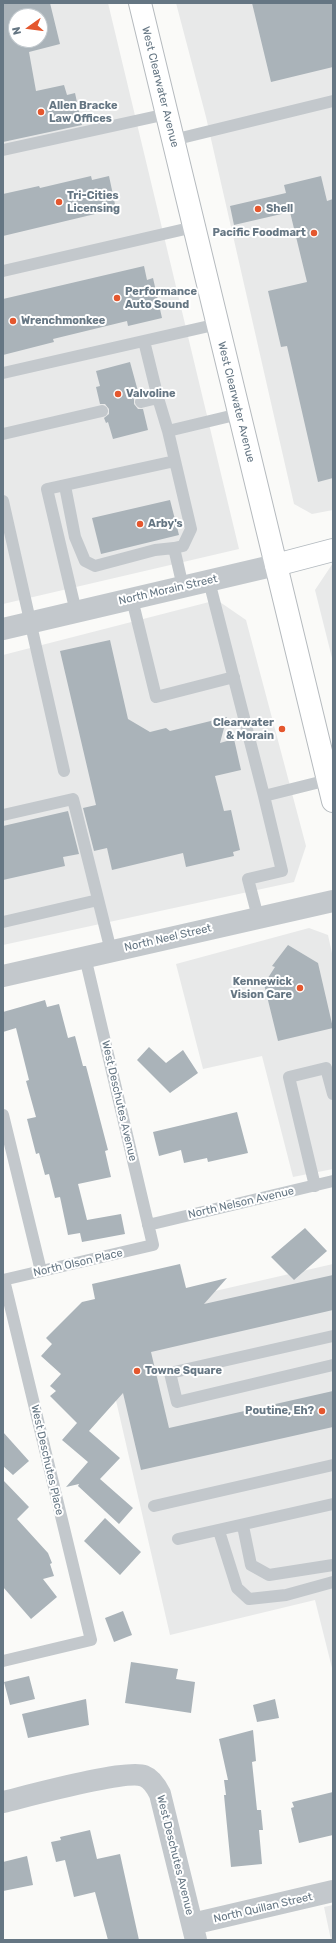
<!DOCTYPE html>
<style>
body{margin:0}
#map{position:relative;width:336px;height:1943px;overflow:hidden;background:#fafaf8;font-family:Rubik,sans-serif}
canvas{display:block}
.frame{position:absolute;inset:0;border:4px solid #657683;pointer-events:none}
.north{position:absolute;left:8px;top:8px;width:40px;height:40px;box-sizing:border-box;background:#fff;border:1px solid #c1c8cd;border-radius:50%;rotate:256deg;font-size:11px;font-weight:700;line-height:16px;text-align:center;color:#657683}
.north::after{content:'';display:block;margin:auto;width:14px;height:18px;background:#e4572e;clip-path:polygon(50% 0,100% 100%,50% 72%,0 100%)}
</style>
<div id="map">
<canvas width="336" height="1943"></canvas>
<div class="frame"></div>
<div class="north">N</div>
</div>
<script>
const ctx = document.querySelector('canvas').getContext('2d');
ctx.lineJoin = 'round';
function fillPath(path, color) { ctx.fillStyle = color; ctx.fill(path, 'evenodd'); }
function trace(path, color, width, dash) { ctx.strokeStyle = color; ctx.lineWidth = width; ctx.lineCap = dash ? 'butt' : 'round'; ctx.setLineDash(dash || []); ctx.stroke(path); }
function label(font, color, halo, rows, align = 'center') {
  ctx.font = font + ' Rubik,sans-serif'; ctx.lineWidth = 4; ctx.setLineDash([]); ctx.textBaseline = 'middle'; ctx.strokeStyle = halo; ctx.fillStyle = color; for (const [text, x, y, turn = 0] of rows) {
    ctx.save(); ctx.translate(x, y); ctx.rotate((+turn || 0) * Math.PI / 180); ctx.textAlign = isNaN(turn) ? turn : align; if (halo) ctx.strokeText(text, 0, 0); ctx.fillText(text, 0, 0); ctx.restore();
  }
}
const built = new Path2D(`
 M3,3H108L239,549L3,604ZM16,16H40V40H16Z
 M176,3H333V510L312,514L294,504L206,117Z
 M333,563V662L315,590Z
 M217,600L246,620L306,846L294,882L3,945V655Z
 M309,928L328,935L333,958V1169L293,1177L262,1056L203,1069L176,964Z
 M333,1264V1672L315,1600L170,1635L97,1318Z
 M333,1905V1940H331L324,1907Z`);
const building = new Path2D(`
 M3,3H50L60,44L29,52L36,91L64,85L67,95L75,93L82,125L3,142ZM16,16H40V40H16Z
 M252,3H333V67L271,82Z
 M91,176L92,180L109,176L116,209L3,236V194L39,186L40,188Z
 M321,176L327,201L333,199V478L318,482L287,346L281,347L268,291L307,282L290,212L234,225L230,206L286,193L284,185Z
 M144,266L147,280L153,278L162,318L128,326L127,321L53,339L54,342L3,355V299Z
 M130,362L139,395L134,399V404L138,409H143L148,430L113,439L108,422L106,423L104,418L109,414V409L105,404H100L96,387L100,386L96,371Z
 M170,500L179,535L101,554L92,518Z
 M110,640L128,719L150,732L166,728L170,731L227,717L220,743L234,739L241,770L215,776L224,811L231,810L240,850L233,852L234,856L186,867L183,853L112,870L107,848L94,851L83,808L96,805L60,651Z
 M68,811L79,854L63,857L65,866L3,880V826Z
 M288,945L318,963L333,1028L278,1041L264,984L275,967L272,966Z
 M45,1000L47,1007L59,1004L68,1038L75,1036L83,1066H86L108,1150L105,1151L111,1177L78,1184L87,1220L121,1214L125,1234L82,1242L80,1233L68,1235L60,1197L55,1198L49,1174L45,1175L39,1153L36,1154L27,1119L36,1117L26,1081L29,1080L16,1028L3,1032V1012Z
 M149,1047L166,1063L183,1050L198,1073L170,1093L137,1060Z
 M237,1112L248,1153L208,1162L207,1158L184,1163L181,1150L159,1156L153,1132Z
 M305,1228L327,1251L294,1280L271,1257Z
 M180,1264L186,1288L227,1278L204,1304L333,1275V1310L151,1352L169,1428L333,1391V1427L141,1470L123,1393L89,1431L120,1458L100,1479L133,1508L119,1524L78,1486L79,1484L66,1487L88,1462L62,1440L77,1423L50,1396L56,1391L50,1386L61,1374L41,1356L52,1344L46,1338L82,1302L95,1299L92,1284Z
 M3,1432L29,1461L13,1475L3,1466Z
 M3,1480L29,1507L17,1519L48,1553L52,1563L50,1564L54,1576L43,1579L57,1597L31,1619L3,1587Z
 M105,1518L141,1552L120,1575L84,1541Z
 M123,1611L132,1635L114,1642L105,1618Z
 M131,1662L178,1669L176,1679L195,1682L191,1713L125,1703Z
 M29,1676L35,1699L10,1705L4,1682Z
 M86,1699L89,1725L28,1738L22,1714Z
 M275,1699L279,1718L257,1722L253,1705Z
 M253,1730L256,1761L252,1762L257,1810H261L263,1830H259L262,1864L231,1867L224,1795H226L224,1780H228L219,1739Z
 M333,1792V1835L299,1843L291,1808L294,1807L292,1802Z
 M90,1830L97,1859L120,1854L139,1940H108L95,1892L74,1897L65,1860L56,1862L51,1842L61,1840L60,1837Z
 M27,1856L33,1885L3,1891V1862Z`);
const service = new Path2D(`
 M173,140L333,101
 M3,150L167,114
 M3,271L194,227
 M3,373L218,324
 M158,398L168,431L239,414
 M141,402L158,398L144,341
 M168,431L191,529L183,546L174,548L183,587
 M3,434L102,411
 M65,486L75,537L85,561L95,566L155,550L174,548
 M3,501L64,771
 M209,581L264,796L328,780
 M132,599L156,697L234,677
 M76,612L47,489L175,461
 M3,815L73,799L111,951
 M258,917L248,879L282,871L264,796
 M3,922L98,900
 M3,1115L41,1271
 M315,1186L289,1077L326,1068L333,1094
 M148,1225L333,1181
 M3,1280L153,1245L85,957
 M333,1336L170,1373L177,1402L333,1365
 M154,1506L333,1465
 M243,1526L251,1565L269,1575L333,1565
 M219,1531L237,1588L249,1599L286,1595L333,1582
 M178,1539L333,1504
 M3,1661L91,1640L4,1280`);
const minor = new Path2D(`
 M3,976L333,901
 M3,1802C28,1796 126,1769 144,1776C152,1779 157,1788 160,1794L196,1940
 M192,1924L333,1891`);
const tertiary = new Path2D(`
 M3,629L276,565`);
const secondary = new Path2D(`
 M276,565L333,550`);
const primary = new Path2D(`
 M140,3L333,801`);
const markers = [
 [41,112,4,"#e4572e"],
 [59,202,4,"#e4572e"],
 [258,209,4,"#e4572e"],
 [314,233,4,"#e4572e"],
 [117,298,4,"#e4572e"],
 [13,321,4,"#e4572e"],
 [118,394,4,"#e4572e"],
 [140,524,4,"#e4572e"],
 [282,729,4,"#e4572e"],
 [300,988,4,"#e4572e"],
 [137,1371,4,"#e4572e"],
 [322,1411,4,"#e4572e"]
];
const streetNames = [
 ["West Clearwater Avenue",160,87,76],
 ["West Clearwater Avenue",236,402,76],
 ["North Morain Street",168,590,-13],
 ["North Neel Street",168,938,-13],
 ["West Deschutes Avenue",119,1101,77],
 ["North Nelson Avenue",241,1203,-13],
 ["North Olson Place",78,1263,-13],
 ["West Deschutes Place",47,1460,77],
 ["West Deschutes Avenue",175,1855,76],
 ["North Quillan Street",263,1908,-13]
];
const poiNames = [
 ["Allen Bracke",49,106],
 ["Law Offices",49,119],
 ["Tri-Cities",67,196],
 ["Licensing",67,209],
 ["Shell",266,209],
 ["Pacific Foodmart",306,233,"right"],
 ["Performance",125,292],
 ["Auto Sound",125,305],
 ["Wrenchmonkee",21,321],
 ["Valvoline",126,394],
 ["Arby's",148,524],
 ["Clearwater",274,723,"right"],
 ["& Morain",274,736,"right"],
 ["Kennewick",292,982,"right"],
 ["Vision Care",292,995,"right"],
 ["Towne Square",145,1371],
 ["Poutine, Eh?",314,1411,"right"]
];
fillPath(built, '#e8e9e9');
fillPath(building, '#aab3b9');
trace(secondary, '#b3babf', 24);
trace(primary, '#b5babe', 24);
trace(service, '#c3c8cc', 12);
trace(minor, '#c3c8cc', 22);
trace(tertiary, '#c3c8cc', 22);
trace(secondary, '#fff', 22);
trace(primary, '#fff', 22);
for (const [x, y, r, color] of markers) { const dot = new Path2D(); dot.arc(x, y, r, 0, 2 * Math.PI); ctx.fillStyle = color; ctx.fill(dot); trace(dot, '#fff', 1.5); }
label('11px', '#657683', '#fff', streetNames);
label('bold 11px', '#657683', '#fff', poiNames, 'left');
</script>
